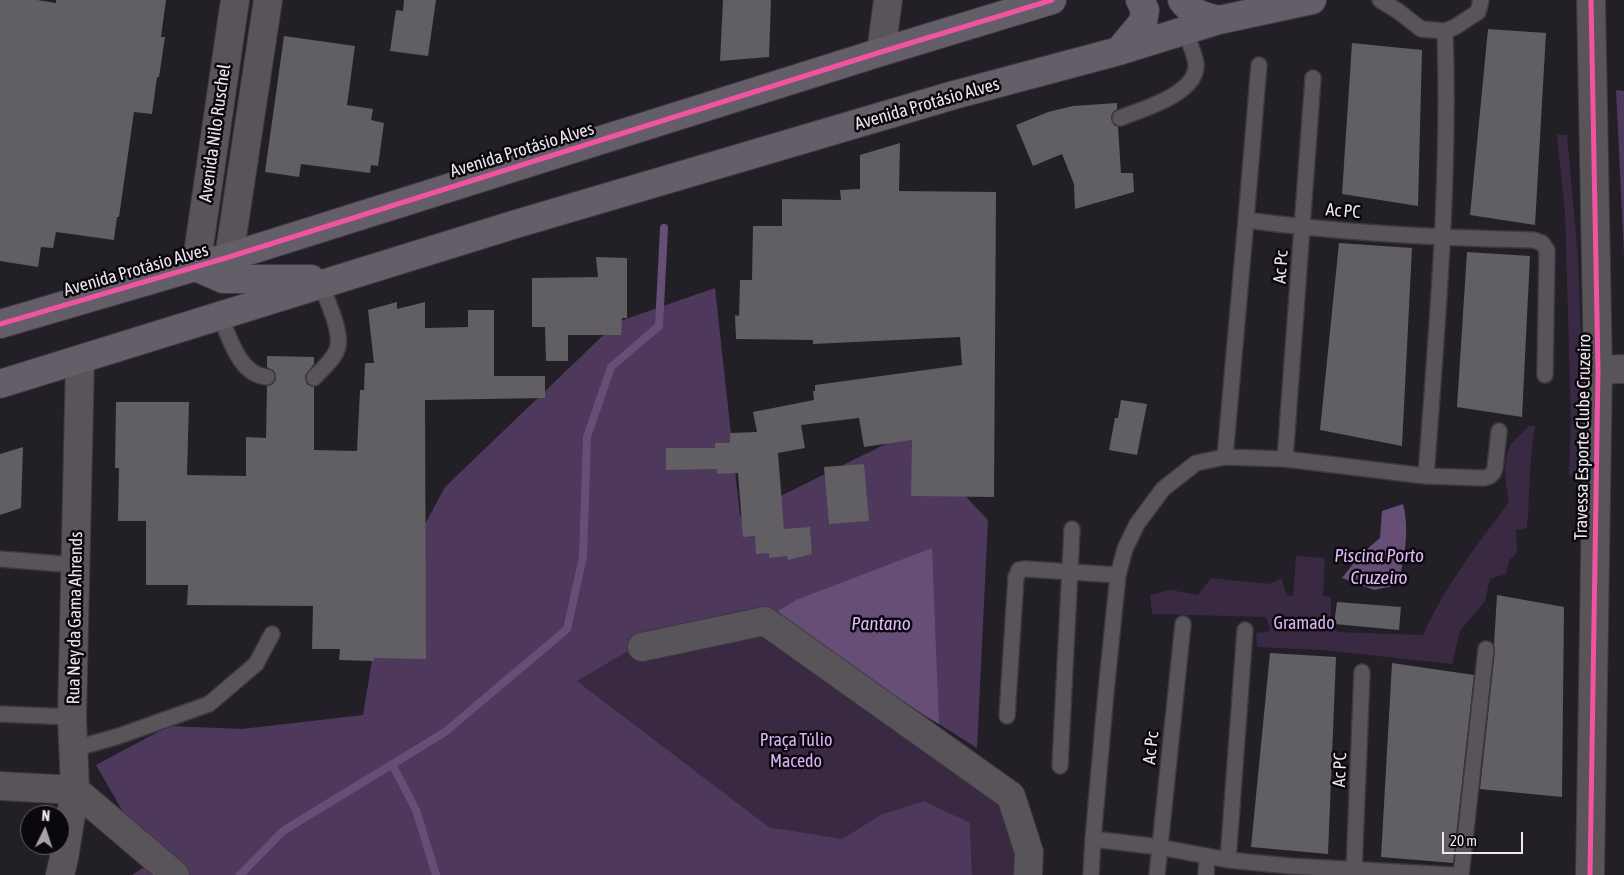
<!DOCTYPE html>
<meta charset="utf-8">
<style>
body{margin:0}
#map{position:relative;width:1624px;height:875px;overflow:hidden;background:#231f26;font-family:"Asap Condensed",sans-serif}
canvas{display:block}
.north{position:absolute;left:20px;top:805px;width:50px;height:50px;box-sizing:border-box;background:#0b080d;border:1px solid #656167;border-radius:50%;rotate:4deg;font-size:14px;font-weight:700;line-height:20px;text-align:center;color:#ebe6ef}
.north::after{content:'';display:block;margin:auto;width:18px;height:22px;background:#a5a0a9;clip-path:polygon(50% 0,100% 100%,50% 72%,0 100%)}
.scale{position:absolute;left:1442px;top:832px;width:81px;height:22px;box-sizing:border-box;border:2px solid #ebe6ef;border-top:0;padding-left:6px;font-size:15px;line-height:18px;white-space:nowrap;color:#ebe6ef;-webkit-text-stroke:4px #0b080d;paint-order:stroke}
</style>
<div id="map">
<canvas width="1624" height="875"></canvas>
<div class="north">N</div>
<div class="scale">20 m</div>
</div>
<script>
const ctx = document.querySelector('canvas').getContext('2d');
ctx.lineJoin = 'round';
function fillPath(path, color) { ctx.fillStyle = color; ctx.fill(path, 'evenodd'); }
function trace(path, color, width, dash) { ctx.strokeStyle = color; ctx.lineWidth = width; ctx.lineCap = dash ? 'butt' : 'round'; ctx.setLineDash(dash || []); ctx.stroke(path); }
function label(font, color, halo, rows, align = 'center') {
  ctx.font = font + ' "Asap Condensed",sans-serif'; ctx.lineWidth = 5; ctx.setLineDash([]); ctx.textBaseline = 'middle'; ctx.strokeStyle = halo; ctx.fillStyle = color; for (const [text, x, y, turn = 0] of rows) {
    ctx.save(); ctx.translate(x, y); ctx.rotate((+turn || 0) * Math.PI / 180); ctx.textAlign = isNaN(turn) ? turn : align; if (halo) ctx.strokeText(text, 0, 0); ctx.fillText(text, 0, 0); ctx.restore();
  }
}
const green = new Path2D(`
 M1557,135H1567L1578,257L1583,389L1581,473L1569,476L1571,420L1565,213Z
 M1529,426H1535C1529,459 1530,494 1527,528L1516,530L1517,552L1509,561L1506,574L1490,579L1485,601L1460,631L1452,664L1321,650L1257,647L1256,633L1270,631L1266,617L1152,614L1150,595L1170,590L1198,595L1211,578L1269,584L1281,578L1287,595L1293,596L1296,556L1325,558L1323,596L1331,597V617L1337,632L1423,635C1445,586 1477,545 1509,502C1506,484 1501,459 1512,443C1517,437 1524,432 1529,426Z
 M761,627L1004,808L1021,855L1019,875H972L970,823L880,815L842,839L769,827L577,681L631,641Z`);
const forest = new Path2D(`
 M1616,90L1624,91V272V256Z
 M715,288L740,516L906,434L988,520L977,748L939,724L761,627L640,644L577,681L769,827L842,839L880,815L924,801L970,823L972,875H132L152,862L96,765L169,726L242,729L363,715L381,606L445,487L617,322Z`);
const water = new Path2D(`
 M1403,504C1410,531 1404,559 1398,585L1374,590L1342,578L1360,555L1380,538L1382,511Z
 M932,548L939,724L803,637L778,611L796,600Z`);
const stream = new Path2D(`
 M392,764L416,810L436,875
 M240,875L283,831L445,732L567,629L583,557L587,437L611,367L659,326L664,228`);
const building = new Path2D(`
 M0,0H37L56,3V0H166L161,37H165L159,77H157L152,114L134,112L119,217H117L114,240L56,232L53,248L41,247L38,267L0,261Z
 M404,0H436L428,56L390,51L396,10L403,11Z
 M723,0H771L769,57L720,61Z
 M1488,29L1546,33L1535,225L1470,215Z
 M284,36L355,46L347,105L373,109L371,120L384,123L378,166L371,165L370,173L301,164L299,177L265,172Z
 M1352,43L1422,50L1418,206L1342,194Z
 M1117,103V109L1113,112L1111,117L1114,125L1118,127L1121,173H1133L1134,192L1075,209L1074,184L1062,154L1033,166L1016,125L1048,112L1073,106Z
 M900,143L899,191L996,192L994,497L911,496L912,440L864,447L859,418L801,425L805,448L778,453L784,529L810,527L812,554L788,560L787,556L769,558V553L756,554L755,536L743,537L738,473L717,474V469L666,470V448H715V443H730V433L757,432L753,412L814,400L813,391H815V385L962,365L960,337L813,344V340L736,339L735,315L739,316L740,280H752L753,226H782V199L841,200L840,190L860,189V155Z
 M1339,243L1412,248L1402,446L1320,430Z
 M1467,252L1530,256L1522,417L1457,407Z
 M596,257L627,258V318H622L621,335H568V361H546L545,327H532V278L598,277Z
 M397,302V309L425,302V328L468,327V310H494V376H545V398L425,400L426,659L374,658V661L339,660L340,649H312L313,606L187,605L188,585H146V521H118L119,468H115L116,402H189L187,475L246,476V437L266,438L267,386L273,384L276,379L274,371L267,367V356L314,357V364L305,376L307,384L314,387V450L357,451L360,390H364L365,363H374L368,310Z
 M1121,400L1147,404L1137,455L1109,450L1115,418H1118Z
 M23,447L21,508L0,515V454Z
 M864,464L869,521L829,524L824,467Z
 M1497,595L1564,607L1562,797L1480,789L1495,650L1494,645Z
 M1337,602L1401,607L1399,630L1334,624Z
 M1270,653L1336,657L1328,854L1251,847Z
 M1392,663L1474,675L1453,863L1381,857Z`);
const service = new Path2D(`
 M1380,0L1398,11L1421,29L1445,31
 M1120,118C1142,109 1198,94 1196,64C1195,53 1188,41 1185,30
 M1246,220L1259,65
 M220,316C230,338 239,375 267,377
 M314,378C322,369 336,358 338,346C341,329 327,301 321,284
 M1225,457L1246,220C1341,233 1438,238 1534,240L1542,243L1547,250L1545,375
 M1285,459L1313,78
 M1426,476L1483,478C1490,477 1493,475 1495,468L1499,431
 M0,559L76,565
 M0,714L72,717
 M1007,716L1016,577L1019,570L1026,569L1118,575
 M73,749L119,736L209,704L256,664L272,634
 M1060,766L1072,529
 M1228,860L1245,630
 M1354,870L1362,672
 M1091,875L1093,839
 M1157,875L1183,624
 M1206,875L1207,856
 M1453,875L1290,866L1228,860L1159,847L1093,839L1106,692L1118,575L1125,549L1137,524L1163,489L1196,463L1225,457L1285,459L1426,476C1437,327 1450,180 1445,31L1455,27L1478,12L1481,0
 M1461,875L1486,649`);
const minor = new Path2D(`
 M881,52L888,0
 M1598,370L1624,369
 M642,647L765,621L1011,796L1029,852L1028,875
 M0,786L75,790L175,875
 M60,875L64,858L75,790L72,717L80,360`);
const tertiary = new Path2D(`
 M229,257L268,0
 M196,267L235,0
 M1590,875L1598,370L1591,0`);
const primary = new Path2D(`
 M1182,0C1191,13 1205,17 1219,20
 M1119,51L1143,22L1145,10L1140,0
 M196,267L223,279H311
 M0,324L229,257L881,52L1052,0
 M0,384L516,224L954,95L1119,51L1219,20L1312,0`);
const cycleway = new Path2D(`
 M0,324L229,257L881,52L1052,0
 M1590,875L1598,370L1591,0`);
const streetNames = [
 ["Avenida Protásio Alves",927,104,-16],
 ["Avenida Nilo Ruschel",215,133,-82],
 ["Avenida Protásio Alves",522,150,-17],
 ["Ac PC",1343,211,5],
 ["Ac Pc",1281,267,-86],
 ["Avenida Protásio Alves",136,270,-16],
 ["Travessa Esporte Clube Cruzeiro",1583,437,-89],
 ["Rua Ney da Gama Ahrends",75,618,-89],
 ["Ac Pc",1151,748,-84],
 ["Ac PC",1340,770,-88]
];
const parkNames = [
 ["Gramado",1304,623],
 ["Praça Túlio",796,740],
 ["Macedo",796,761]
];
const waterNames = [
 ["Piscina Porto",1379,556],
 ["Cruzeiro",1379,578],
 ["Pantano",881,624]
];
fillPath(green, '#392943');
fillPath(forest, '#4e385c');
fillPath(water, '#664e76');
trace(stream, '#664e76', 8);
fillPath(building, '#615e64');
trace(service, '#3c3940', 18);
trace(minor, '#3c3940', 30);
trace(tertiary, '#3c3940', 30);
trace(primary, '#3c3940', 30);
trace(service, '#58545a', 15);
trace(minor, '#58545a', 28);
trace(tertiary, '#58545a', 28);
trace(primary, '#645e69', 28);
trace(cycleway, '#f153a3', 5);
label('18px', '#ebe6ef', '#0b080d', streetNames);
label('18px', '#dbb2f7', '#0b080d', parkNames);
label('italic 19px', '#e0b7fb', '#0b080d', waterNames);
</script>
